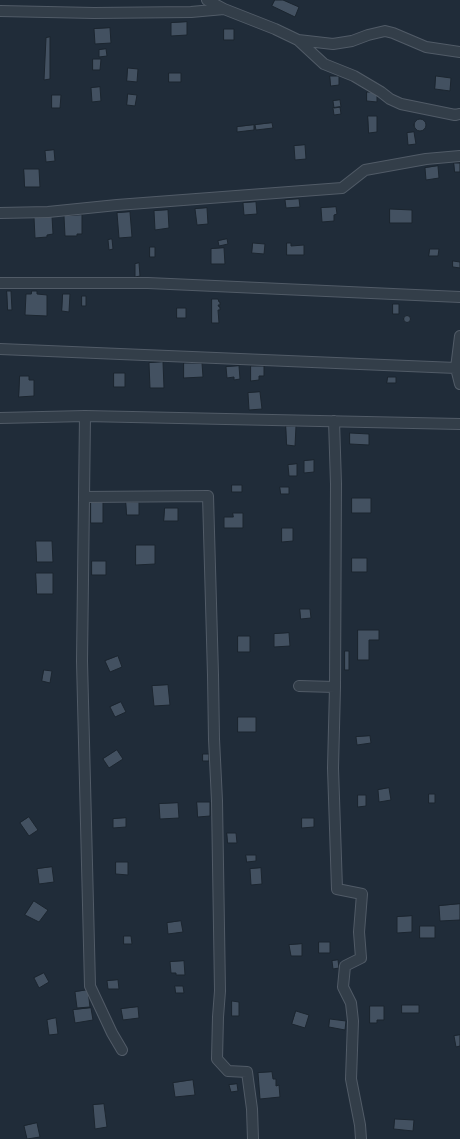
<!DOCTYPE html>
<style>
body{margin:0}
canvas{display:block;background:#202c39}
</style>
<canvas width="460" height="1139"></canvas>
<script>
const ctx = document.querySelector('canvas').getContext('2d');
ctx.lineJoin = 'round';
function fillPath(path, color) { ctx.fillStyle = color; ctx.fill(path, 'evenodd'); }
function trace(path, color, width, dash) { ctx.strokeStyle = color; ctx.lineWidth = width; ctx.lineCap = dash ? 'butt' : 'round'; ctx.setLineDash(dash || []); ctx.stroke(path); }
const building = new Path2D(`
 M275,0H283L299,7L295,17L272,6Z
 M187,22V35L171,36V23Z
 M110,28L111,43L95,44L94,29Z
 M224,29H234V40H224Z
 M50,37V79L44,80L46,38Z
 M106,49L107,56L99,57V50Z
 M93,59H101L100,70H93Z
 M128,68L138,69L137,82L127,81Z
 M169,73H181V82H169Z
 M330,76H339V85L331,86Z
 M436,76L451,78L450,91L435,89Z
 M100,87L101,101L92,102L91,88Z
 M367,92H377V102L367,101Z
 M128,94L137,95L135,106L127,105Z
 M52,95H61L60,108H52Z
 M340,100L341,107L334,108L333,101Z
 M340,107L341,114L334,115L333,108Z
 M368,116H377V132L369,133Z
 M414 125a6 6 0 1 1 12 0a6 6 0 1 1-12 0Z
 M272,123L273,128L256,130L255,125Z
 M254,125V130L237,132V127Z
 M414,132L416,144L408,145L407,133Z
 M305,145L306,159L295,160L294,146Z
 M54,150L55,161L46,162L45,151Z
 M454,163H460V172H455Z
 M438,166L439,178L426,180L425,168Z
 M24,169H39L40,187H25Z
 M299,199L300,207L286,208L285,200Z
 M256,202L257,214L244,215L243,203Z
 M336,207L337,214L334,215V221L322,222L321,208Z
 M207,208L208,224L197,225L195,209Z
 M390,209L412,210V223H390Z
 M168,210L169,228L155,230L154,211Z
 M130,212L132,237L119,238L117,213Z
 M82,215V234H77V236H65L64,216Z
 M52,216L53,234L47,235V237L35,238L34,217Z
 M111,239H112L113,249L109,250L108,240Z
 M227,239L228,244L219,246L218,241Z
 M253,243L265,244L264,254L252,253Z
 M287,243H291V246L304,245V255H287Z
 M150,247H155V257H150Z
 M224,248L225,264H211V249Z
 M430,249H439L438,256H429Z
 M453,261L460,262V268L453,267Z
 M139,263L140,276L135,277V264Z
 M7,291H11L12,310H8Z
 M32,291H37V294L47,295V316L25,315L26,294H31Z
 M63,294H70L69,312L62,311Z
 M82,296H86V306H82Z
 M212,299H218L219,302H220V305H218L219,307H220V310H218L219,323H212Z
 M393,304H399V314H393Z
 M177,308H186V318H177Z
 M403.5 319a3.5 3.5 0 1 1 7 0a3.5 3.5 0 1 1-7 0Z
 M163,362L164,388H150L149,363Z
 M184,363H202L203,377L184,378Z
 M239,366L240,379L234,380V377L227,378L226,367Z
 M251,366H264V376H259V380L251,381Z
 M114,373H125V387H114Z
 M20,376H29V380H34V396L19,397Z
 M388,377H396V383H387Z
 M260,392L262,409L249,410L248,393Z
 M286,426H296L295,446L287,445Z
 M350,433L369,434V445L350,444Z
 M314,460V472L304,473V461Z
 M297,464V476H289L288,465Z
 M232,485H242V492H232Z
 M280,487H289V494H281Z
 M352,498H371V513H352Z
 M91,502H103V523H91Z
 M126,502H139V515H127Z
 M165,508H178V521H164Z
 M233,513H243V528H224V517H233Z
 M282,528H293V541L282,542Z
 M36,541H52L53,562H37Z
 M136,545H155V564L136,565Z
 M352,558H367V572H352Z
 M92,561H106V575H92Z
 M36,573H53V594H37Z
 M300,609H310L311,618L301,619Z
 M358,630H379V640H369V660H358Z
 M289,633L290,646L274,647V634Z
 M238,636H250V652H238Z
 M345,651H349V670H345Z
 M118,656L122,667L110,672L105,661Z
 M44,670L52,671L50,683L42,681Z
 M168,685L170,705L154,706L152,686Z
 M121,702L126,712L115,717L110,707Z
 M238,717H256V732H238Z
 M370,736L371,743L357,745L356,737Z
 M117,750L123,759L109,768L103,759Z
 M203,754H209V761H203Z
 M389,788L391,800L379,802L378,790Z
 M429,794H435V803H429Z
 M358,795H366V806L358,807Z
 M197,802H210V816L198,817Z
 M178,803L179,818L160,819L159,804Z
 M29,817L38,830L29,836L20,823Z
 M126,818V827L113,828V819Z
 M302,818H314V827L302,828Z
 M227,833H236L237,843H228Z
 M246,855H256V861L247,862Z
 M116,862H128V875L116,874Z
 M52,867L54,882L39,884L37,869Z
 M261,868L262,884L251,885L250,869Z
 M34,901L48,910L39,922L25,915Z
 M460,904V920L440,921L439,906Z
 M412,916V932L397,933V917Z
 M181,921L183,932L168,934L167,923Z
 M420,926H435V938H420Z
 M124,936H131L132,944H124Z
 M319,942H330V953H319Z
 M302,944V956H291L289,945Z
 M338,960L339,968L333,969L332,961Z
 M184,961L185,975H176V973H171L170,962Z
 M44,973L49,982L39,988L34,978Z
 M118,980L119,989H108L107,981Z
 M175,986H183L184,993H176Z
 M88,990L90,1007L77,1008L75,992Z
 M232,1001L239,1002V1016H232Z
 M402,1005H419V1013H402Z
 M370,1006H384V1020H377V1023H370Z
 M138,1007L139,1018L123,1020L121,1009Z
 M91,1008L93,1020L75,1023L73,1010Z
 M296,1011L309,1015L305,1028L292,1024Z
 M56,1018L58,1034L49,1035L47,1020Z
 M330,1019L346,1021L345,1030L329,1027Z
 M460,1035V1046L456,1047L454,1036Z
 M272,1072L273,1079H276V1086L279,1085L280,1097L260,1099L258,1073Z
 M193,1080L195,1095L175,1097L173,1083Z
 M237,1084L238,1091L231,1092L229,1085Z
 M104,1104L107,1127L95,1129L93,1105Z
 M395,1119L414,1120L413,1131L394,1129Z
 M37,1123L40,1137L27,1139L24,1126Z`);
const street = new Path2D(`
 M207,0L224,9
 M0,11L94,13L191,12L224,9L275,29L298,40L324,64L354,76L381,92L390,99L401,104L455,115L460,114
 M298,40L333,44L352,41L368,35L385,31L393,33L426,47L460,52
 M0,213L48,212L117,205L342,188L365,170L426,159L460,156
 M0,283H148L460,297
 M460,336L456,368L460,384
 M0,349L456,368
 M85,416L82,661L90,986L112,1033L122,1050
 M0,418L85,416L460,424
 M84,497L208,496L213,675L214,739L217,801L220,991L218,1017L217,1059L228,1071L247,1072L252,1109L253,1139
 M299,686L335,687L336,484L334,421
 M335,687L333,768L337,889L362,894L359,932L361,958L345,966L343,987L351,1003L353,1021L351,1079L360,1125L361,1139`);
fillPath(building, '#435161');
trace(building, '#1b252f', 1);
trace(street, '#515b67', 12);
trace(street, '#333e49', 10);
</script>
